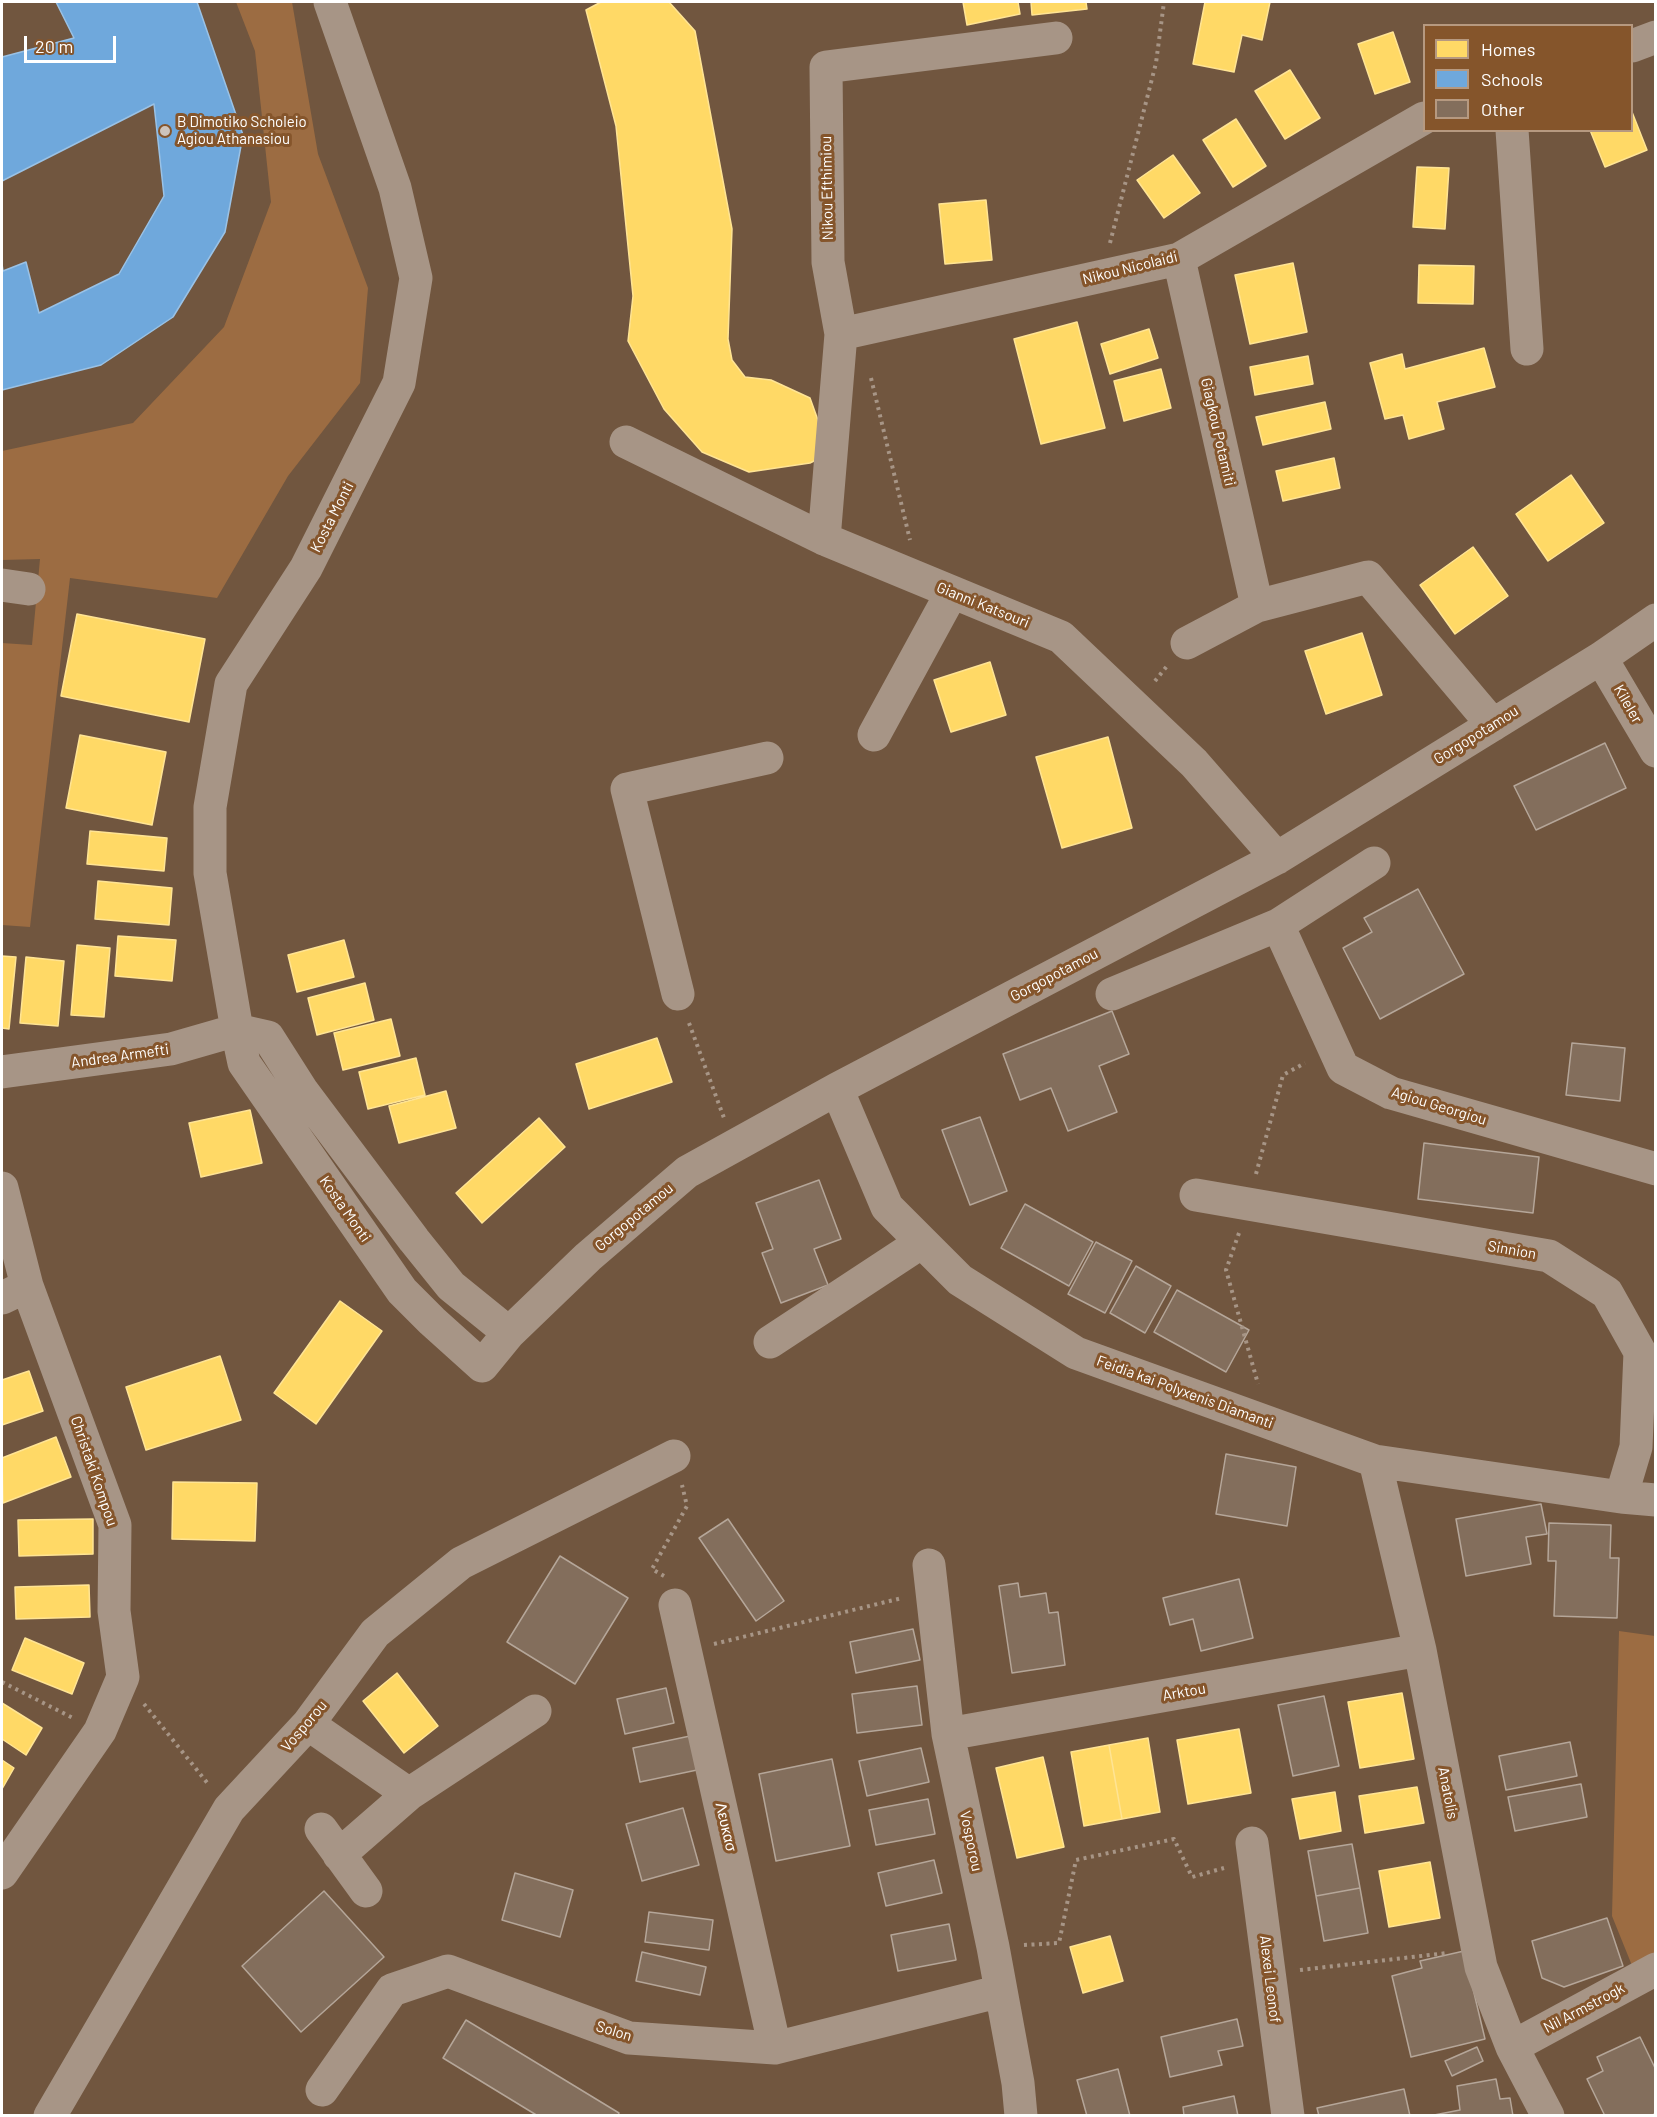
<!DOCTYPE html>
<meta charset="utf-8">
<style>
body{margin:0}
#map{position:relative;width:1657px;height:2117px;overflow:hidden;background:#71563f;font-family:Barlow,sans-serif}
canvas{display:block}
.frame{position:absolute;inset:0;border:3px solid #fff;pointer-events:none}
.legend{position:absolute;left:1423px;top:24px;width:210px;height:108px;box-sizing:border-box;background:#85552b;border:2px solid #b69980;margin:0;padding:8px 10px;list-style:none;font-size:18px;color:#fff}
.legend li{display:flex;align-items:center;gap:12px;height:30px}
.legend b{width:30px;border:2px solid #b69980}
.scale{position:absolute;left:24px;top:36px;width:92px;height:27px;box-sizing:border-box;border:3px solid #fff;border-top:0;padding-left:8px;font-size:18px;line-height:21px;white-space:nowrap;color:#fff;-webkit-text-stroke:4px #85552b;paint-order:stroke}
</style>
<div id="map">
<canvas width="1657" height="2117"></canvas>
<div class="frame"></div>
<ul class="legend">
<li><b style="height:16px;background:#ffd966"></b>Homes</li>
<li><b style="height:16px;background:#6fa8dc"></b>Schools</li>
<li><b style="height:16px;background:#836e5c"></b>Other</li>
</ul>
<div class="scale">20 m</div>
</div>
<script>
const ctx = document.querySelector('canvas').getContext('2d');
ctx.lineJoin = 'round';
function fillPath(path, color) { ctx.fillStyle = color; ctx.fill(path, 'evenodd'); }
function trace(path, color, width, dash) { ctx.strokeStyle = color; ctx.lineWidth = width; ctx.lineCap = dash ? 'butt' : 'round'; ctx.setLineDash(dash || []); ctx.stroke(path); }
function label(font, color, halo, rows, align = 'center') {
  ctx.font = font + ' Barlow,sans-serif'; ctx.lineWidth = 6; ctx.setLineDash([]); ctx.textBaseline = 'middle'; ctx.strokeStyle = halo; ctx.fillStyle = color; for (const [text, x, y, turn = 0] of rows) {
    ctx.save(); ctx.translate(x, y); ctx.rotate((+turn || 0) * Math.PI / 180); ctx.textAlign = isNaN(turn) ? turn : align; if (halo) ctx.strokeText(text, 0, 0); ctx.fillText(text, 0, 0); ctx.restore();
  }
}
const green = new Path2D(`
 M236,2H292L318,154L368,288L360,383L288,476L217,598L70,578L30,927L2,925V643L32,645L40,559L2,560V451L133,423L224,327L271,202L255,51Z
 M1619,1631L1655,1636V1956L1633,1968L1612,1916Z`);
const homes = new Path2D(`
 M601,2H669L695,31L732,229L728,339L732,360L745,377L771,380L810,398L819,423L820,458L810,463L749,472L702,452L664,409L628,341L633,296L616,126L586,10Z
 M963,2H1018L1020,14L967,25Z
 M1031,2H1086L1087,9L1032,15Z
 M1205,2H1270L1262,40L1242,35L1234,72L1193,64Z
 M1393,32L1410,82L1375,94L1358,44Z
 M1290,70L1320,118L1285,139L1255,91Z
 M1632,112L1647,150L1605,167L1590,130H1632Z
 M1236,119L1266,166L1233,187L1203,140Z
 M1173,155L1200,193L1164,218L1137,180Z
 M1417,167L1449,168L1445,229L1413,227Z
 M986,200L992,260L945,264L939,204Z
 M1293,263L1307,332L1250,344L1235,275Z
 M1419,265L1474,266L1473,304L1418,303Z
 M1077,322L1105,428L1041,444L1014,339Z
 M1149,329L1158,358L1110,374L1101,344Z
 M1484,348L1495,387L1437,402L1444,429L1409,439L1403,415L1385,419L1370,363L1402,354L1405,369Z
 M1308,356L1313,384L1255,395L1250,367Z
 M1161,369L1171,408L1124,421L1114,381Z
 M1325,402L1331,429L1263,445L1256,417Z
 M1334,458L1340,488L1283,501L1276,471Z
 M1571,475L1604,523L1548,561L1516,514Z
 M1473,547L1508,596L1455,634L1420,585Z
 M77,614L205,639L189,722L61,696Z
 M1362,633L1382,695L1326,714L1305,651Z
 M990,662L1006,715L951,732L934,680Z
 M80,735L166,752L152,825L66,808Z
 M1108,737L1132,828L1062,848L1036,757Z
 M90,831L167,838L164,871L87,864Z
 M98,881L172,888L169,925L95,919Z
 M118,936L176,940L172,981L115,976Z
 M344,940L354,977L297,992L288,955Z
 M77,945L110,948L104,1017L71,1015Z
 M2,956L16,957L9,1029L2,1028Z
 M26,957L64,961L58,1026L20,1023Z
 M365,983L374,1020L317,1035L308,998Z
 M391,1019L400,1056L343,1070L334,1033Z
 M657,1038L672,1082L589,1109L576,1064Z
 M416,1058L425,1095L368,1109L359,1072Z
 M446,1091L456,1128L399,1143L389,1106Z
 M250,1110L262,1163L201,1177L189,1123Z
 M539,1118L565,1147L482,1223L456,1193Z
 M340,1301L382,1331L316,1424L274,1393Z
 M220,1356L241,1420L146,1450L126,1387Z
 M29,1371L43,1411L2,1425V1380Z
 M56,1437L71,1477L3,1503L2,1458Z
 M173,1482L257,1483L255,1541L172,1539Z
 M93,1519V1554L19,1556L18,1520Z
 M89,1585L90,1617L16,1619L15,1587Z
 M25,1638L84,1663L72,1694L12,1670Z
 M397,1673L438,1726L404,1753L363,1701Z
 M1402,1693L1414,1759L1360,1768L1348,1702Z
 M2,1703L42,1728L26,1755L2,1739Z
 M1239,1729L1251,1793L1188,1804L1177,1740Z
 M1148,1738L1160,1812L1122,1819L1109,1745Z
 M1109,1745L1122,1819L1084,1826L1071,1752Z
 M1043,1757L1064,1847L1017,1858L996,1768Z
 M2,1760L14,1768L2,1789Z
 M1417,1787L1424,1823L1365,1833L1359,1796Z
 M1335,1792L1341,1831L1300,1839L1292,1799Z
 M1430,1862L1440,1918L1389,1927L1379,1871Z
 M1110,1936L1123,1981L1083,1993L1070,1947Z`);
const schools = new Path2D(`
 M56,2H197L243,135L225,232L173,317L101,365L2,390V264L3,271L26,262L39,313L119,274L164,196L154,104L2,181V57L74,38Z`);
const building = new Path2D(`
 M1605,743L1626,788L1536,830L1514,786Z
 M1418,889L1464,974L1380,1019L1343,948L1372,932L1364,918Z
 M1112,1011L1129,1054L1099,1066L1117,1112L1068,1131L1051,1088L1020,1100L1003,1054Z
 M1572,1043L1625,1048L1620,1101L1566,1095Z
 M980,1117L1007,1191L970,1205L942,1130Z
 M1424,1143L1539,1157L1533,1213L1418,1199Z
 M819,1180L841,1239L814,1249L828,1285L781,1303L762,1253L773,1249L756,1203Z
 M1025,1204L1093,1242L1069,1286L1001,1248Z
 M1096,1242L1132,1261L1105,1313L1068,1294Z
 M1136,1266L1171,1286L1145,1333L1110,1313Z
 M1177,1290L1249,1330L1226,1372L1154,1332Z
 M1226,1454L1296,1467L1287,1526L1216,1514Z
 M1541,1504L1547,1534L1526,1537L1531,1564L1466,1576L1456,1519Z
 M728,1519L784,1601L756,1621L699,1538Z
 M1549,1523L1611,1525L1610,1558H1619L1617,1618L1554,1616L1556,1561H1548Z
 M560,1556L628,1598L575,1684L507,1642Z
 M1239,1579L1253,1638L1201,1651L1193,1619L1170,1625L1163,1598Z
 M1018,1583L1020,1597L1046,1593L1049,1613L1058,1612L1065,1665L1012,1673L999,1586Z
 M913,1629L920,1660L856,1673L850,1642Z
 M917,1686L922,1725L857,1733L852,1694Z
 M666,1688L674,1723L625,1734L617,1699Z
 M1324,1696L1339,1766L1293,1776L1278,1705Z
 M690,1736L697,1770L640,1782L633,1748Z
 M1570,1742L1577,1776L1506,1790L1499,1756Z
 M921,1748L929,1782L867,1796L859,1761Z
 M832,1759L850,1846L776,1861L759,1774Z
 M1581,1784L1587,1817L1515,1831L1508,1797Z
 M928,1799L935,1834L876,1845L869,1810Z
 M683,1808L699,1865L642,1881L626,1824Z
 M1352,1844L1360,1888L1316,1896L1308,1851Z
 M934,1860L942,1893L886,1906L878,1873Z
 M515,1873L573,1890L560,1937L502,1920Z
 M1360,1888L1368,1933L1324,1941L1316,1896Z
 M324,1891L384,1957L301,2032L242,1966Z
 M649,1912L713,1920L709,1950L645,1942Z
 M1607,1918L1623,1966L1564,1987L1542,1978L1532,1941Z
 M949,1924L956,1960L898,1971L891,1935Z
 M1464,1951L1485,2039L1411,2057L1392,1976L1422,1968L1420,1961Z
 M642,1952L706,1967L700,1995L636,1981Z
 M1237,2019L1243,2046L1218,2051L1222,2065L1170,2077L1161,2037Z
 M466,2020L619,2113L618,2116H538L443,2058Z
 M1640,2037L1656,2070V2113L1651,2116H1605L1587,2079L1603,2071L1597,2057Z
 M1477,2047L1483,2061L1452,2076L1445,2061Z
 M1118,2069L1130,2116H1087L1077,2080Z
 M1496,2079L1500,2099L1510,2098L1513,2116H1429L1460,2110L1457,2086Z
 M1404,2089L1410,2116H1319L1317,2108Z
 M1234,2096L1238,2116H1184L1183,2107Z`);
const path = new Path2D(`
 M1110,243L1156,63L1164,2
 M871,378L910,540
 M1155,681L1167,666
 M689,1023L724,1118
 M1256,1174L1283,1075L1305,1063
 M1239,1233L1226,1270L1258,1384
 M664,1576L652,1569L687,1506L682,1485
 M714,1644L902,1598
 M2,1682L73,1718
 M144,1704L209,1785
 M1024,1945L1059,1943L1076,1860L1174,1839L1192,1877L1224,1868
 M1300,1970L1447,1953`);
const minor = new Path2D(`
 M330,2L395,188L416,278L399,383L306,568L231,684L210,807V873L237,1030L244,1063L402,1291L432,1321L482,1366L509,1333L588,1257L687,1172L837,1089L1277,858L1601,658L1656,620
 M1632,46L1656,37
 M1512,130L1527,349
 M1179,259L1257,606
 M841,334L1179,259L1424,118
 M626,442L824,539L1061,637L1194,763L1277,858
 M824,539L841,334L828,262L826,67L1056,38
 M2,585L29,589
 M1187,643L1257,606L1368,577L1493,725
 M1601,658L1656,751
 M874,735L952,592
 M1278,925L1343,1068L1391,1093L1656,1169
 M678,994L627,789L767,758
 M1112,994L1278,925L1374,863
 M2,1072L171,1049L237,1030L268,1037L303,1092L414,1240L451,1286L509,1333
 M837,1089L887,1207L960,1280L1076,1353L1375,1461L1621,1497L1656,1500
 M2,1188L27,1286L115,1525L114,1611L123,1677L100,1731L2,1873
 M1196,1195L1549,1256L1607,1293L1640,1352L1636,1447L1621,1497
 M2,1298L27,1286
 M770,1342L922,1242
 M1375,1461L1420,1650L1481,1967L1512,2047L1548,2116
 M929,1565L948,1734L993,1947L1018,2083L1021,2116
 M675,1605L775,2048
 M308,1724L409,1794
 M948,1734L1420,1650
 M321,1829L366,1891
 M1252,1843L1288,2116
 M339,1855L409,1794L535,1711
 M1512,2047L1656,1969
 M322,2090L392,1990L448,1971L629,2038L775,2048L1001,1991
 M50,2116L229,1809L308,1724L375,1633L461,1563L674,1456`);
const markers = [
 [165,131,6,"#cdc4bc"]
];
const poiNames = [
 ["B Dimotiko Scholeio",177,122],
 ["Agiou Athanasiou",177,139]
];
const streetNames = [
 ["Nikou Efthimiou",827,188,-91],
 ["Nikou Nicolaidi",1130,268,-14],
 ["Giagkou Potamiti",1218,432,77],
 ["Kosta Monti",332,517,-63],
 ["Gianni Katsouri",983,605,22],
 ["Kileler",1628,704,60],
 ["Gorgopotamou",1476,735,-32],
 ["Gorgopotamou",1054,975,-28],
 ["Andrea Armefti",120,1056,-8],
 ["Agiou Georgiou",1439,1106,17],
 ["Kosta Monti",345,1209,55],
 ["Gorgopotamou",634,1217,-40],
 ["Sinnion",1512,1250,10],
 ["Feidia kai Polyxenis Diamanti",1185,1392,20],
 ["Christaki Kompou",94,1471,71],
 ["Arktou",1184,1692,-10],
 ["Vosporou",304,1726,-50],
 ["Anatolis",1448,1793,79],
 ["Λευκασ",726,1827,77],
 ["Vosporou",971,1841,78],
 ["Alexei Leonof",1270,1979,83],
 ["Nil Armstrogk",1584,2008,-28],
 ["Solon",614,2031,17]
];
fillPath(green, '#9c6c42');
fillPath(homes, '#ffd966');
trace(homes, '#ffe494', 1.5);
fillPath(schools, '#6fa8dc');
trace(schools, '#9ac2e6', 1.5);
fillPath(building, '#836e5c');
trace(building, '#b5a699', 1.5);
trace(path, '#a79586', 4, [3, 4.5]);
trace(minor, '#a79586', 33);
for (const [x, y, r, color] of markers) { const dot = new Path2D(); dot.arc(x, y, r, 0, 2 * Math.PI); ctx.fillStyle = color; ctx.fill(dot); trace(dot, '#85552b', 2); }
label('15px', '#fff', '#85552b', poiNames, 'left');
label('15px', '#fff', '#85552b', streetNames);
</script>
